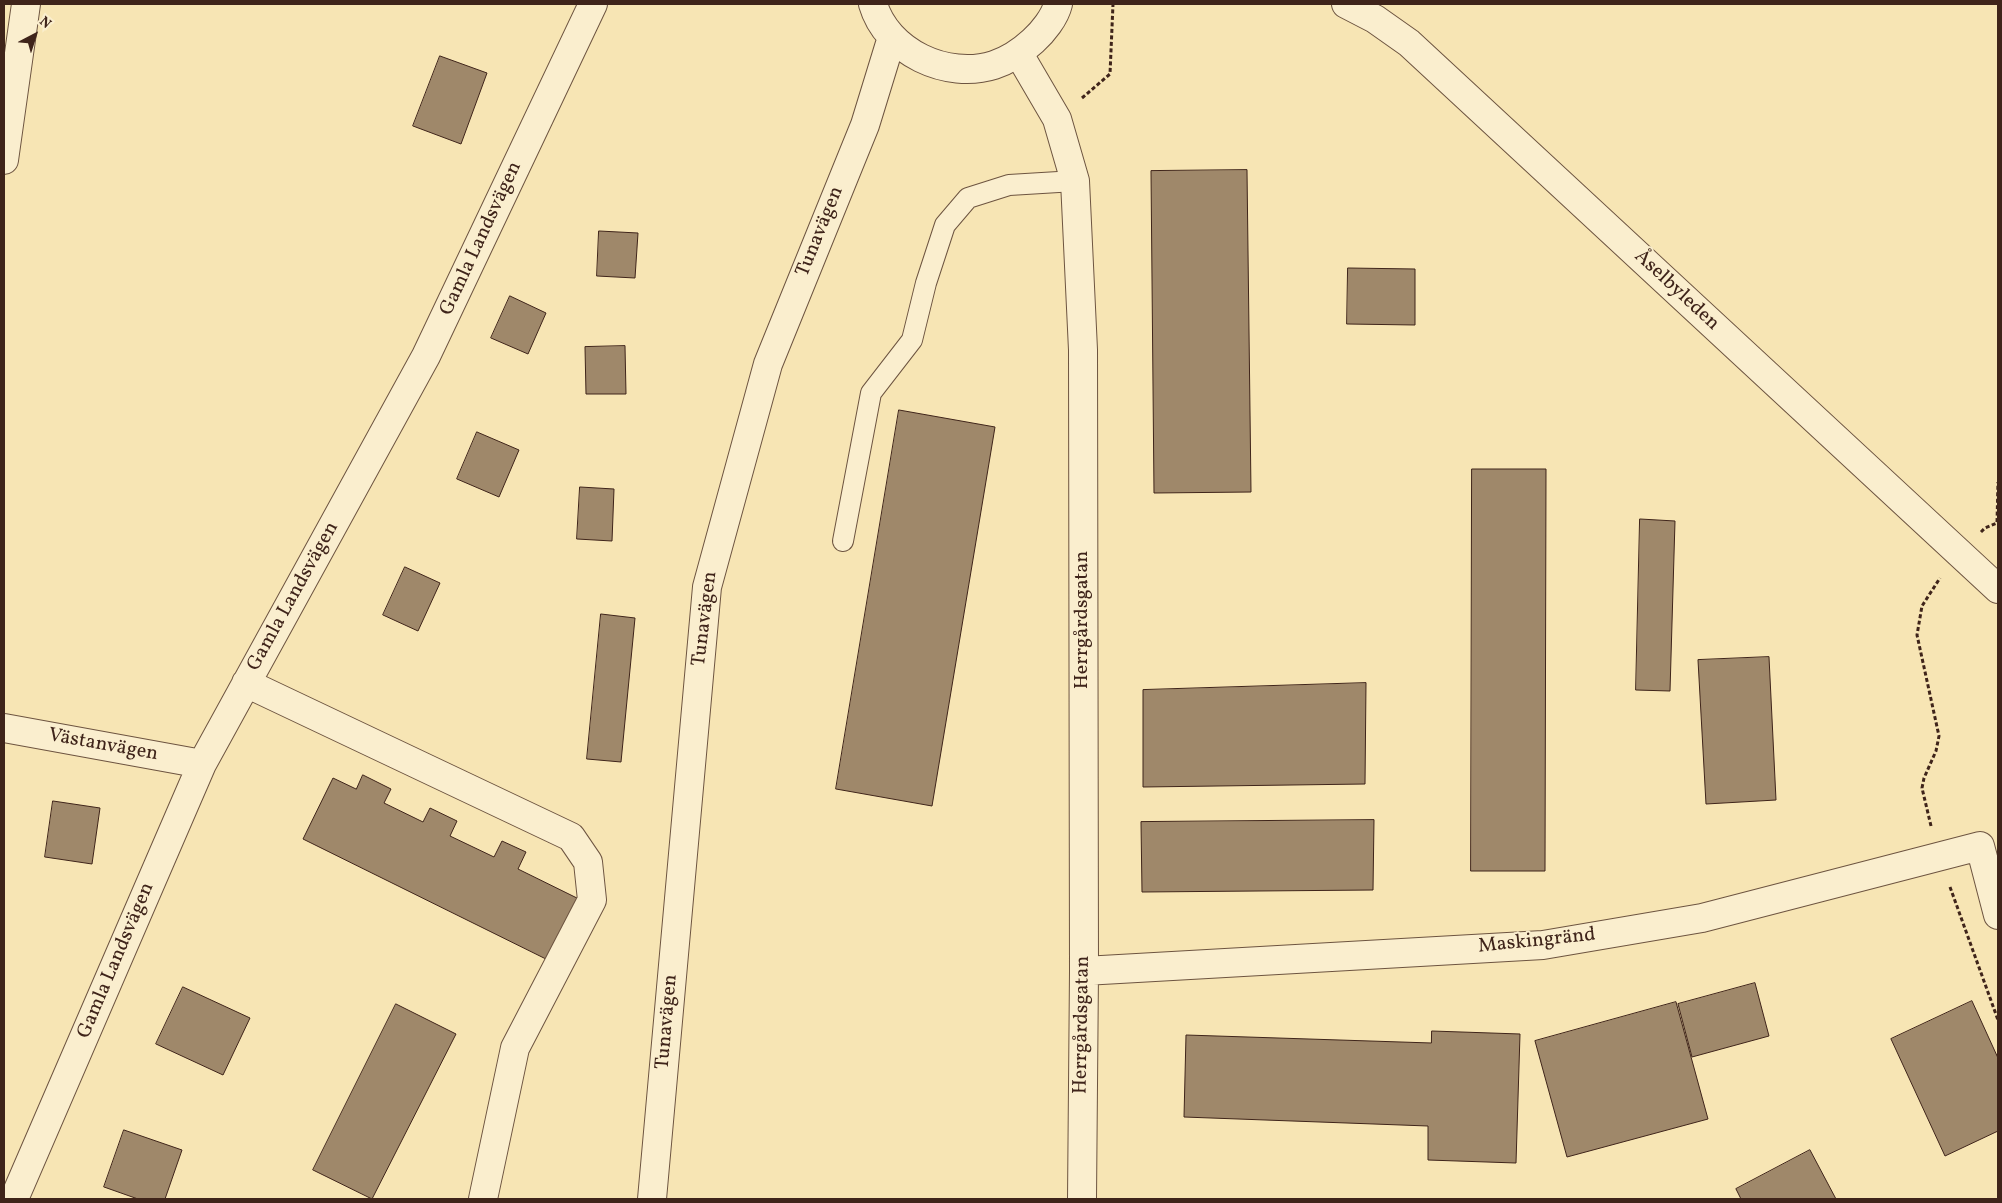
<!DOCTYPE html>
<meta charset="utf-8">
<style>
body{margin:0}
#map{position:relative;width:2002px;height:1203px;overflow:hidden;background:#f7e5b4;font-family:Vollkorn,serif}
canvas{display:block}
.frame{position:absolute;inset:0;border:5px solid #3f241a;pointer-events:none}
.north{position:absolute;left:10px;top:10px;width:50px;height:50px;-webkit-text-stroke:4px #faeece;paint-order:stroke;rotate:40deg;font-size:14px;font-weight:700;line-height:20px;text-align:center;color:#3f241a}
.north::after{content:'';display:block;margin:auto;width:18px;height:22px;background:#3f241a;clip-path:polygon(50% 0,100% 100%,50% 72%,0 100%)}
</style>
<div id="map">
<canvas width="2002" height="1203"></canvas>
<div class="frame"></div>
<div class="north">N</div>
</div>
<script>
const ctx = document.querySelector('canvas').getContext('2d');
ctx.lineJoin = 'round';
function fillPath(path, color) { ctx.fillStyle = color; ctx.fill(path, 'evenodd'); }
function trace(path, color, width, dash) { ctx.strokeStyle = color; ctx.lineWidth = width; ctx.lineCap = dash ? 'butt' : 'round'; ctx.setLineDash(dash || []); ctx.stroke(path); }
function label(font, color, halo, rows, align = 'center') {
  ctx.font = font + ' Vollkorn,serif'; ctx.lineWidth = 4; ctx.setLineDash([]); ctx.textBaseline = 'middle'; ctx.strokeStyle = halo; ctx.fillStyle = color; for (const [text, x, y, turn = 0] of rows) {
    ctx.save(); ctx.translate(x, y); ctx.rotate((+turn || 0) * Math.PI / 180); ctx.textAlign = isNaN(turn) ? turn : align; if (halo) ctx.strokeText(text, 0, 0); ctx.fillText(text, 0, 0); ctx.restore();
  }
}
const building = new Path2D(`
 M440,56L487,73L461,144L413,126Z
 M1247,170L1251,492L1154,493L1151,171Z
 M599,231L638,233L635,278L597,276Z
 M1348,268L1415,269V325L1347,324Z
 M510,296L546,313L528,354L491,338Z
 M625,346L626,394H586L585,347Z
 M899,410L995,427L932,806L836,789Z
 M477,432L519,450L499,497L457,479Z
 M1472,469H1546L1545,871H1471Z
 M580,487L614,489L612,541L577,539Z
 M1640,519L1675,521L1670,691L1636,690Z
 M405,567L440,583L418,631L383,615Z
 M601,614L635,618L621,762L587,759Z
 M1769,657L1776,800L1706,804L1698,660Z
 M1366,683L1365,784L1143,787V690Z
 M363,775L391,789L384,803L423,822L430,808L457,821L450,836L494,857L502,841L526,852L518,869L583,901L552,962L303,839L333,778L356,789Z
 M53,801L100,808L92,864L45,857Z
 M1374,820L1373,890L1142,892L1141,822Z
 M1755,983L1769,1036L1692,1057L1678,1004Z
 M183,987L250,1018L223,1075L156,1044Z
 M1972,1001L1998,1058V1131L1945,1156L1891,1039Z
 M1676,1002L1708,1119L1567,1157L1535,1041Z
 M396,1004L456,1034L372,1199L313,1170Z
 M1432,1031L1520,1034L1516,1163L1428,1160V1126L1184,1117L1186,1035L1431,1043Z
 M124,1130L182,1150L165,1199H138L104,1187Z
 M1810,1150L1836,1199H1741L1736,1189Z`);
const path = new Path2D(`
 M1082,98L1110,74L1113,4
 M1981,532L1985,528L1997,523L1998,482
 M1931,826L1922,788L1924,778L1936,751L1939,736L1917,635L1922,606L1940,578
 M1950,887L1998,1020`);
const service = new Path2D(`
 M843,541L871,393L912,340L926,283L945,225L968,198L1009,185L1075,181`);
const minor = new Path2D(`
 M1346,4L1375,19L1409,43L1998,589
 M1019,54L1057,119L1075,181L1083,350L1084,971L1082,1199
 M4,160L26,4
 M246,683L571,837L588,862L592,900L515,1048L483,1199
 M4,728L202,764
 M1084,971L1543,945L1702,918L1980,846L1998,915
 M14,1199L202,764L426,356L593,4`);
const tertiary = new Path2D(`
 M873,4C887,52 947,80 994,65C1009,60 1021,52 1033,41C1043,32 1055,17 1058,4
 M652,1199L707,587L768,364L865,125L892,37`);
const streetNames = [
 ["Tunavägen",821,232,-68],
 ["Gamla Landsvägen",482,239,-65],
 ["Åselbyleden",1676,291,43],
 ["Gamla Landsvägen",294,597,-61],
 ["Tunavägen",706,619,-83],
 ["Herrgårdsgatan",1083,620,-90],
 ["Västanvägen",103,746,10],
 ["Maskingränd",1537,942,-6],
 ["Gamla Landsvägen",117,961,-67],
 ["Tunavägen",668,1022,-85],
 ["Herrgårdsgatan",1083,1025,-89]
];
fillPath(building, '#9f886a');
trace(building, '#3f241a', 1);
trace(service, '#6d5440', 22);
trace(minor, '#6d5440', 30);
trace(tertiary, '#6d5440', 30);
trace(path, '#3f241a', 3, [4, 2.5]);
trace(service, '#faeece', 20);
trace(minor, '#faeece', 28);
trace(tertiary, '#faeece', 28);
label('20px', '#3f241a', '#faeece', streetNames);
</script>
